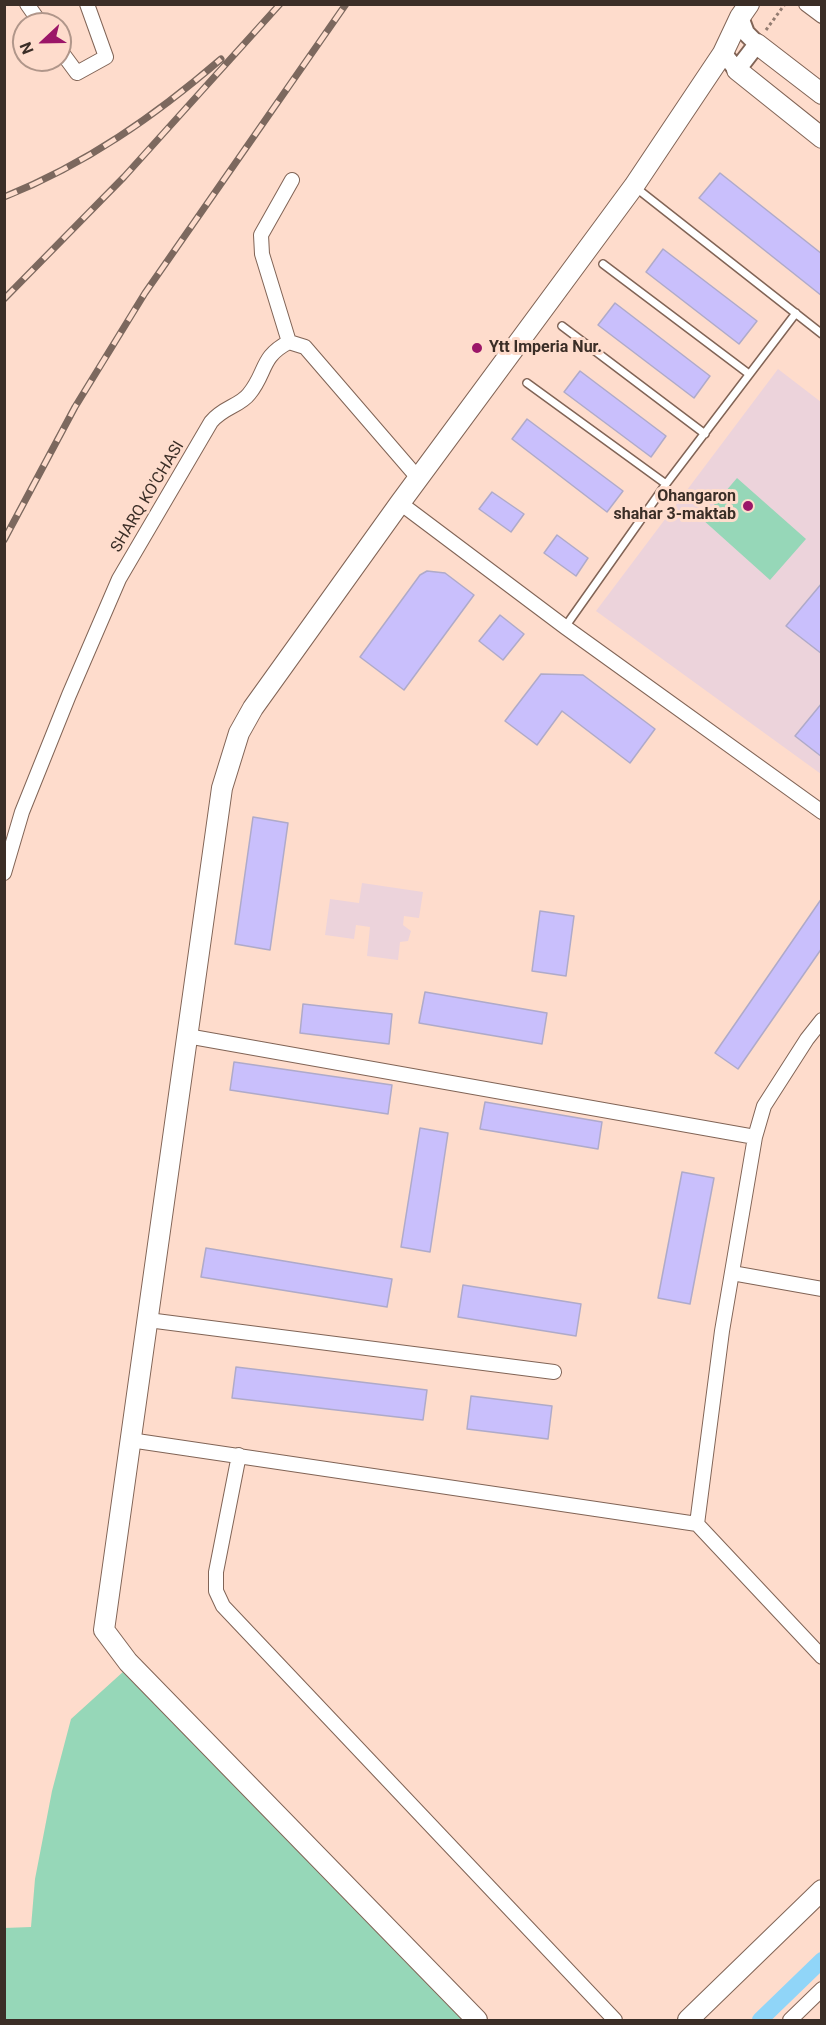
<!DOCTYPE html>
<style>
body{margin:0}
#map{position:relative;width:826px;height:2025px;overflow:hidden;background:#fedccc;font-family:Roboto,sans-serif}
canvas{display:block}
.frame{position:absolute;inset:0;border:6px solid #3b2e27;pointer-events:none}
.north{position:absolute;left:12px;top:12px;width:60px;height:60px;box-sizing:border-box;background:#fedccc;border:2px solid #b0968a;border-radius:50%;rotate:248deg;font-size:16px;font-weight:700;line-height:24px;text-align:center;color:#3b2e27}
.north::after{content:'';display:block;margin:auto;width:21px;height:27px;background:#9b1668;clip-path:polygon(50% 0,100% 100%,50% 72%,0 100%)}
</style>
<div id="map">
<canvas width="826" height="2025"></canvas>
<div class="frame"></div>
<div class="north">N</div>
</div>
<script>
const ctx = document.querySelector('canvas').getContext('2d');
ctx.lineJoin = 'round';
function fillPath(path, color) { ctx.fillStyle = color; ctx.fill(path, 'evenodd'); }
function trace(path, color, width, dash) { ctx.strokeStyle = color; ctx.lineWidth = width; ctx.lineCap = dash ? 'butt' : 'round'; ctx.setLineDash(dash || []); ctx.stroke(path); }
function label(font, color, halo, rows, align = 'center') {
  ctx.font = font + ' Roboto,sans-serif'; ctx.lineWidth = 6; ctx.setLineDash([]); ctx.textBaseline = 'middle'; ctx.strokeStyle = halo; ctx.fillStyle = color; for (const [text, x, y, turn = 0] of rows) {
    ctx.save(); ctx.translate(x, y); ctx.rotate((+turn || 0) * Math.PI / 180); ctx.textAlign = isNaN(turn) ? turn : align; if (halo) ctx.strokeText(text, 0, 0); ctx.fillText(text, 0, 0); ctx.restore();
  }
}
const education = new Path2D(`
 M778,369L821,402V774L596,611Z
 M362,883L423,892L419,918L404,916L403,925L411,931L408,941L400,942L398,960L367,956L370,927L356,925L354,939L325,935L330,899L359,903Z`);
const green = new Path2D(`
 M737,478L806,539L770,580L702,519Z
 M124,1671L467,2020H5L4,1928L31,1927L35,1879L52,1791L71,1719Z`);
const canal = new Path2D(`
 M760,2020L822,1960`);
const building = new Path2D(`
 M720,173L822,254V296L699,198Z
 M663,249L757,321L739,344L646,272Z
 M615,303L710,376L694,398L598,325Z
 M580,371L666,436L651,457L564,392Z
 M527,419L623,491L607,512L512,439Z
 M492,492L524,514L511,532L479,509Z
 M557,535L588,558L576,576L544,553Z
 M427,571L445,573L474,595L404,690L360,657L420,575Z
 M822,583V654L786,626Z
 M500,615L524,634L503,660L479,641Z
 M541,674L583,675L655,729L630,763L562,711L537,745L505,721Z
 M822,703V757L795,736Z
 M253,817L288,823L270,950L235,944Z
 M822,898V948L738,1069L715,1053Z
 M540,911L574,916L566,976L532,971Z
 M425,992L547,1013L542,1044L419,1023Z
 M303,1004L392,1014L389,1044L300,1033Z
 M234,1062L392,1085L388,1114L230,1090Z
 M485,1102L602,1122L598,1149L480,1129Z
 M420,1128L448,1133L430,1252L401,1247Z
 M682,1172L714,1178L690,1304L658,1298Z
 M206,1248L392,1279L387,1307L201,1277Z
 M463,1285L581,1304L576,1336L458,1317Z
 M236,1367L427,1390L423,1420L232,1398Z
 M471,1396L552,1406L548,1439L467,1429Z`);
const path = new Path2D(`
 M766,30L785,4`);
const service = new Path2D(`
 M635,187L822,334
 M603,264L749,374
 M562,326L705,434
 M527,383L666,484
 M565,627L666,484L796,313`);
const minor = new Path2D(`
 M27,4L41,24
 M806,4L822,16
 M60,50L77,73L106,57L87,4
 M289,342L262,254L261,235L292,180
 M400,503L565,627L822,812
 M4,873L22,812L69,695L119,579L211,422C223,407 240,406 249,394C267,372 260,357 289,342L305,347L418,478
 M187,1036L755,1137
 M732,1273L822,1289
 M148,1320L554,1372
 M130,1440L697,1524L822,1657
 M239,1455L216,1572V1591L223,1606L615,2020
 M697,1524L722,1331L755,1137L764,1106L807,1039L822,1020
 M790,2020L822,1989`);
const tertiary = new Path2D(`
 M723,53L737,70L757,44L746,33L740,17`);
const secondary = new Path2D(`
 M757,44L822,94
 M737,70L822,138
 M477,2020L128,1662L104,1630L222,788L239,733L253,708L400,503L634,186L723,53L740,17L749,4
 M688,2020L822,1890`);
const rail = new Path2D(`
 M4,197C86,164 155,116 221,59
 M4,299L124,177L280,4
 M4,540L75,407L145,293L346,4`);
const markers = [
 [477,348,6,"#9b1668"],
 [748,506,6,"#9b1668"]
];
const poiNames = [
 ["Ytt Imperia Nur.",489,348],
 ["Ohangaron",736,497,"right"],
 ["shahar 3-maktab",736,515,"right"]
];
const streetNames = [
 ["SHARQ KO'CHASI",148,497,-59]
];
fillPath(education, '#ecd3db');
fillPath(green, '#96d7b8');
trace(canal, '#90d5f8', 16);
fillPath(building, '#c9bffc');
trace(building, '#afaac9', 1.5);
trace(service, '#816456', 10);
trace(minor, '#816456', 16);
trace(tertiary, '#816456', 20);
trace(secondary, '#816456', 22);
trace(path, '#937c71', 3, [3, 3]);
trace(service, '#fff', 7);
trace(minor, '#fff', 14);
trace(tertiary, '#fff', 16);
trace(secondary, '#fff', 20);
trace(rail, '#7c685e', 7);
trace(rail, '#fedccc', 4.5, [14]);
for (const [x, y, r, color] of markers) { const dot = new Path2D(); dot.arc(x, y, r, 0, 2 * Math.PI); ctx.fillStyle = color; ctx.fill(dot); trace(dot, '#fedccc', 2); }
label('bold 16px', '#3b2e27', '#fedccc', poiNames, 'left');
label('16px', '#3b2e27', '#fedccc', streetNames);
</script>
